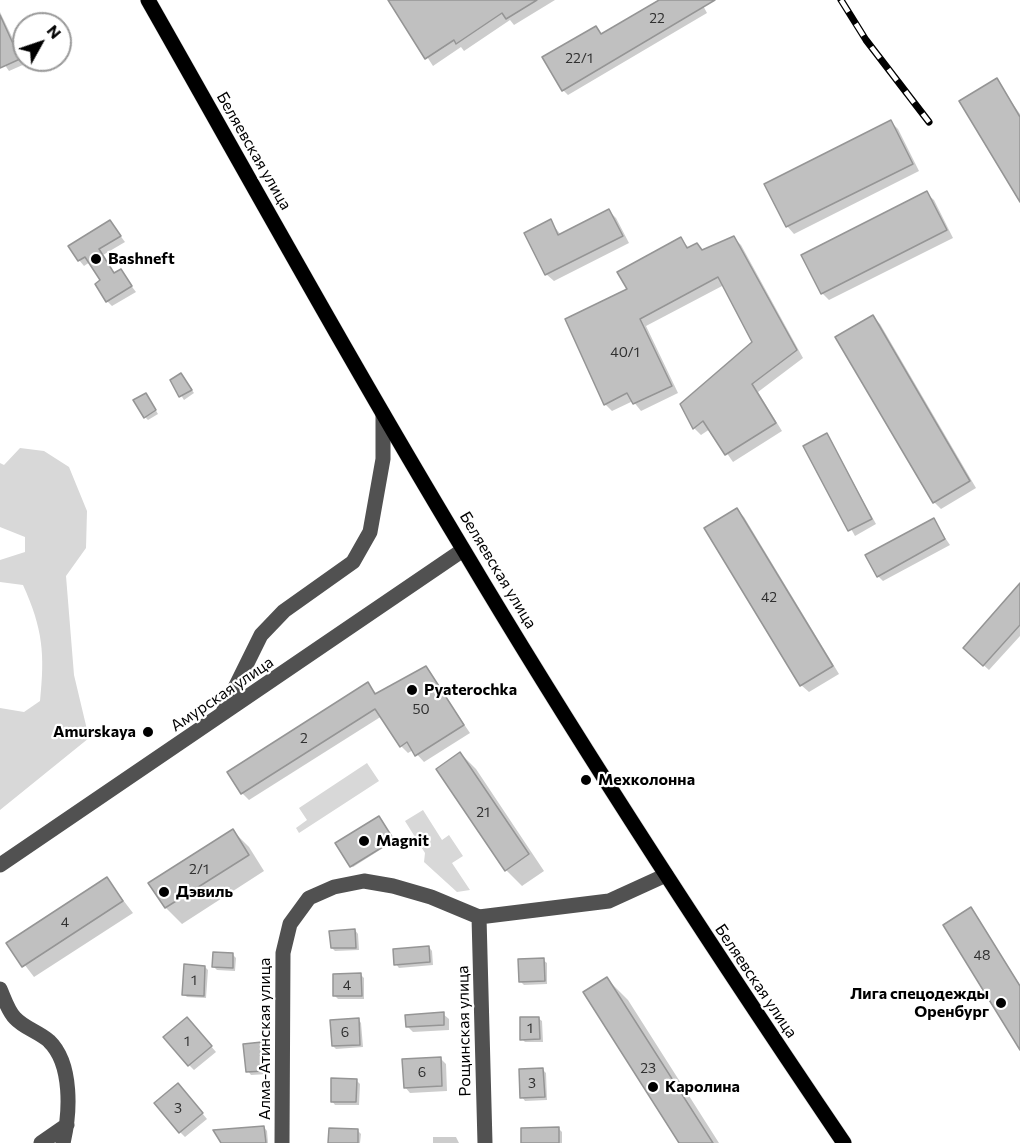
<!DOCTYPE html>
<meta charset="utf-8">
<style>
body{margin:0}
#map{position:relative;width:1020px;height:1143px;overflow:hidden;background:#fff;font-family:Commissioner,sans-serif}
canvas{display:block}
.north{position:absolute;left:12px;top:12px;width:60px;height:60px;box-sizing:border-box;background:#fff;border:2px solid #999;border-radius:50%;rotate:50deg;font-size:16px;font-weight:700;line-height:24px;text-align:center;color:#000}
.north::after{content:'';display:block;margin:auto;width:21px;height:27px;background:#000;clip-path:polygon(50% 0,100% 100%,50% 72%,0 100%)}
</style>
<div id="map">
<canvas width="1020" height="1143"></canvas>
<div class="north">N</div>
</div>
<script>
const ctx = document.querySelector('canvas').getContext('2d');
ctx.lineJoin = 'round';
function fillPath(path, color) { ctx.fillStyle = color; ctx.fill(path, 'evenodd'); }
function trace(path, color, width, dash) { ctx.strokeStyle = color; ctx.lineWidth = width; ctx.lineCap = dash ? 'butt' : 'round'; ctx.setLineDash(dash || []); ctx.stroke(path); }
function label(font, color, halo, rows, align = 'center') {
  ctx.font = font + ' Commissioner,sans-serif'; ctx.lineWidth = 4.5; ctx.setLineDash([]); ctx.textBaseline = 'middle'; ctx.strokeStyle = halo; ctx.fillStyle = color; for (const [text, x, y, turn = 0] of rows) {
    ctx.save(); ctx.translate(x, y); ctx.rotate((+turn || 0) * Math.PI / 180); ctx.textAlign = isNaN(turn) ? turn : align; if (halo) ctx.strokeText(text, 0, 0); ctx.fillText(text, 0, 0); ctx.restore();
  }
}
const green = new Path2D(`
 M20,448L44,451L69,467L87,511L86,548L66,576L74,675L89,738L0,810V708L24,712L40,701C45,654 43,629 23,585L0,582V560L25,552V537L0,527V463L4,465Z
 M367,763L379,781L299,833L296,828L307,820L299,808Z
 M423,810L442,840L449,835L463,856L452,863L470,890L457,892L424,862L425,853L405,821Z`);
const shadow = new Path2D(`
 M390,0H555L514,25L510,20L464,51L461,47L433,66Z
 M662,0H700L707,13L568,95L563,90L596,28L602,35Z
 M0,12L25,64L9,71L0,58Z
 M996,80L1020,114V199Z
 M891,122L898,129L919,171L794,234L787,226Z
 M926,193L934,200L953,238L829,300L822,293Z
 M609,211L616,218L629,243L554,281L546,274L550,221L561,235Z
 M110,222L125,242L103,255L115,274L120,271L136,292L112,306L107,301L102,281L90,262L84,266L79,260Z
 M734,238L741,245L803,358L758,392L782,431L733,462L710,429L701,435L694,428L682,404L754,343L724,285L646,326L678,393L641,411L633,401L612,411L605,404L629,290L681,239L689,248L697,244L703,251Z
 M873,317L880,324L976,488L941,509L934,502Z
 M181,375L194,393L184,400L172,381Z
 M146,394L158,414L148,420L145,417Z
 M827,435L876,524L855,536L805,447Z
 M737,510L744,517L839,674L809,692L801,685L706,529Z
 M933,520L950,545L883,581L878,576Z
 M1020,588V636L989,670L970,653Z
 M425,667L470,733L424,762L413,750L408,753L401,746L382,716L249,800L242,793L367,684L377,694Z
 M460,753L476,769L544,871L522,886L506,870Z
 M380,819L394,841L353,867L351,866Z
 M233,831L249,847L264,871L182,924L166,908Z
 M107,879L133,913L34,977L8,943Z
 M971,909L1020,985V1048Z
 M355,930L358,934L359,950L335,951L332,948Z
 M429,947L432,951L433,965L399,968L396,964Z
 M232,954L236,958L235,971L217,970L214,967Z
 M543,960L547,963V984L524,985L521,982Z
 M205,967L208,970L206,998L187,997L184,994Z
 M361,975L364,978V999H338L334,995Z
 M607,979L628,1000L719,1143H681Z
 M443,1014L449,1019V1030L413,1032L407,1026Z
 M538,1018L542,1021L543,1042H525L522,1039Z
 M358,1019L361,1023L363,1047L336,1049L333,1046Z
 M192,1024L216,1052L194,1070L189,1065Z
 M261,1044L265,1047L268,1074L251,1075L248,1071Z
 M440,1058L446,1064L447,1091L410,1093L405,1087Z
 M543,1070L546,1073L547,1100L525,1101L522,1097Z
 M356,1080L360,1084L359,1105H335L332,1101Z
 M183,1090L207,1119L185,1137L180,1132Z
 M264,1127L267,1131L268,1143H223Z
 M558,1128L562,1132V1143H523Z
 M357,1130L361,1134L360,1143H330Z
 M433,1137H456L459,1143H433Z`);
const building = new Path2D(`
 M388,0H537L506,19L502,13L456,44L454,40L425,59Z
 M659,0H715L562,91L542,57L596,26L601,34Z
 M0,15L20,59L0,68Z
 M997,78L1020,117V202L959,101Z
 M891,120L913,164L786,227L764,184Z
 M927,191L947,230L821,294L801,255Z
 M609,209L623,236L545,275L524,233L551,219L558,235Z
 M110,220L121,236L99,249L114,273L121,269L132,286L106,302L95,284L100,280L85,257L78,261L68,246Z
 M734,236L797,350L752,384L776,423L725,455L703,421L693,429L680,404L752,342L718,277L640,319L672,386L633,404L627,393L604,405L565,319L627,289L617,272L681,237L687,248L697,243L702,250Z
 M873,315L970,481L933,503L835,337Z
 M181,373L192,390L179,397L170,380Z
 M146,393L156,410L144,418L133,400Z
 M827,433L872,519L848,531L803,446Z
 M737,508L833,666L800,686L704,528Z
 M934,518L945,539L877,577L865,555Z
 M1020,583V625L983,666L963,648Z
 M426,666L464,725L415,756L407,742L400,747L375,709L241,794L227,772L368,682L375,694Z
 M460,752L529,854L505,871L436,769Z
 M379,816L394,840L350,867L335,843Z
 M233,829L249,855L165,908L148,883Z
 M107,877L123,901L22,967L6,943Z
 M971,907L1020,986V1050L943,925Z
 M355,929L356,948H331L329,931Z
 M429,946L430,962L394,965L393,949Z
 M213,952L233,953V968L212,967Z
 M544,958L545,981L519,982L518,959Z
 M184,964L205,966L204,996L182,995Z
 M361,973L362,996H333V974Z
 M607,977L713,1143H679L583,992Z
 M444,1012V1025L406,1027L405,1015Z
 M187,1017L212,1046L188,1066L163,1037Z
 M520,1017H539L540,1039L520,1040Z
 M359,1018L360,1045L332,1046L330,1020Z
 M262,1042L265,1071L246,1072L243,1044Z
 M441,1057L442,1086L404,1088L402,1059Z
 M543,1068L545,1097L520,1098L519,1069Z
 M331,1078L357,1079L356,1102H331Z
 M178,1083L203,1113L179,1133L154,1103Z
 M264,1126L266,1143H221L213,1130Z
 M559,1127V1143H521V1128Z
 M329,1128L358,1129V1143H328Z`);
const minor = new Path2D(`
 M222,714L261,635L284,611L353,562L370,532L383,459V414
 M0,865L463,550
 M479,917L485,1143
 M0,989C4,998 8,1011 15,1018C24,1028 39,1032 49,1041C73,1064 70,1114 63,1143
 M41,1143L67,1125
 M282,1143L283,953L290,924L309,898L334,887L364,881L393,886L431,897L479,917L609,901L666,875`);
const major = new Path2D(`
 M148,0C252,183 354,368 463,549C583,751 712,948 844,1143`);
const rail = new Path2D(`
 M841,0L866,40L929,122`);
const markers = [
 [96,259,6,"#000"],
 [412,690,6,"#000"],
 [148,732,6,"#000"],
 [586,780,6,"#000"],
 [364,841,6,"#000"],
 [164,892,6,"#000"],
 [1001,1003,6,"#000"],
 [653,1087,6,"#000"]
];
const numberNames = [
 ["22",657,18],
 ["22/1",579,58],
 ["40/1",625,352],
 ["42",769,597],
 ["50",421,709],
 ["2",304,738],
 ["21",483,812],
 ["2/1",199,869],
 ["4",65,922],
 ["48",982,955],
 ["1",194,980],
 ["4",347,985],
 ["1",530,1028],
 ["6",345,1032],
 ["1",187,1041],
 ["23",648,1068],
 ["6",422,1072],
 ["3",532,1083],
 ["3",178,1108]
];
const streetNames = [
 ["Беляевская улица",254,151,60],
 ["Беляевская улица",498,570,59],
 ["Амурская улица",222,694,-34],
 ["Беляевская улица",756,981,56],
 ["Рощинская улица",464,1031,-91],
 ["Алма-Атинская улица",265,1039,-90]
];
const poiNames = [
 ["Bashneft",108,259],
 ["Pyaterochka",424,690],
 ["Amurskaya",136,732,"right"],
 ["Мехколонна",598,780],
 ["Magnit",376,841],
 ["Дэвиль",176,892],
 ["Лига спецодежды",989,994,"right"],
 ["Оренбург",989,1012,"right"],
 ["Каролина",665,1087]
];
fillPath(green, '#d8d8d8');
fillPath(shadow, '#0003');
fillPath(building, '#c0c0c0');
trace(building, '#959595', 1.5);
trace(major, '#dbdbdb', 16);
trace(minor, '#515151', 15);
trace(major, '#000', 15);
trace(rail, '#000', 7);
trace(rail, '#fff', 4.5, [14]);
for (const [x, y, r, color] of markers) { const dot = new Path2D(); dot.arc(x, y, r, 0, 2 * Math.PI); ctx.fillStyle = color; ctx.fill(dot); trace(dot, '#fff', 2); }
label('14px', '#303030', null, numberNames);
label('16px', '#000', '#fff', streetNames);
label('bold 16px', '#000', '#fff', poiNames, 'left');
</script>
